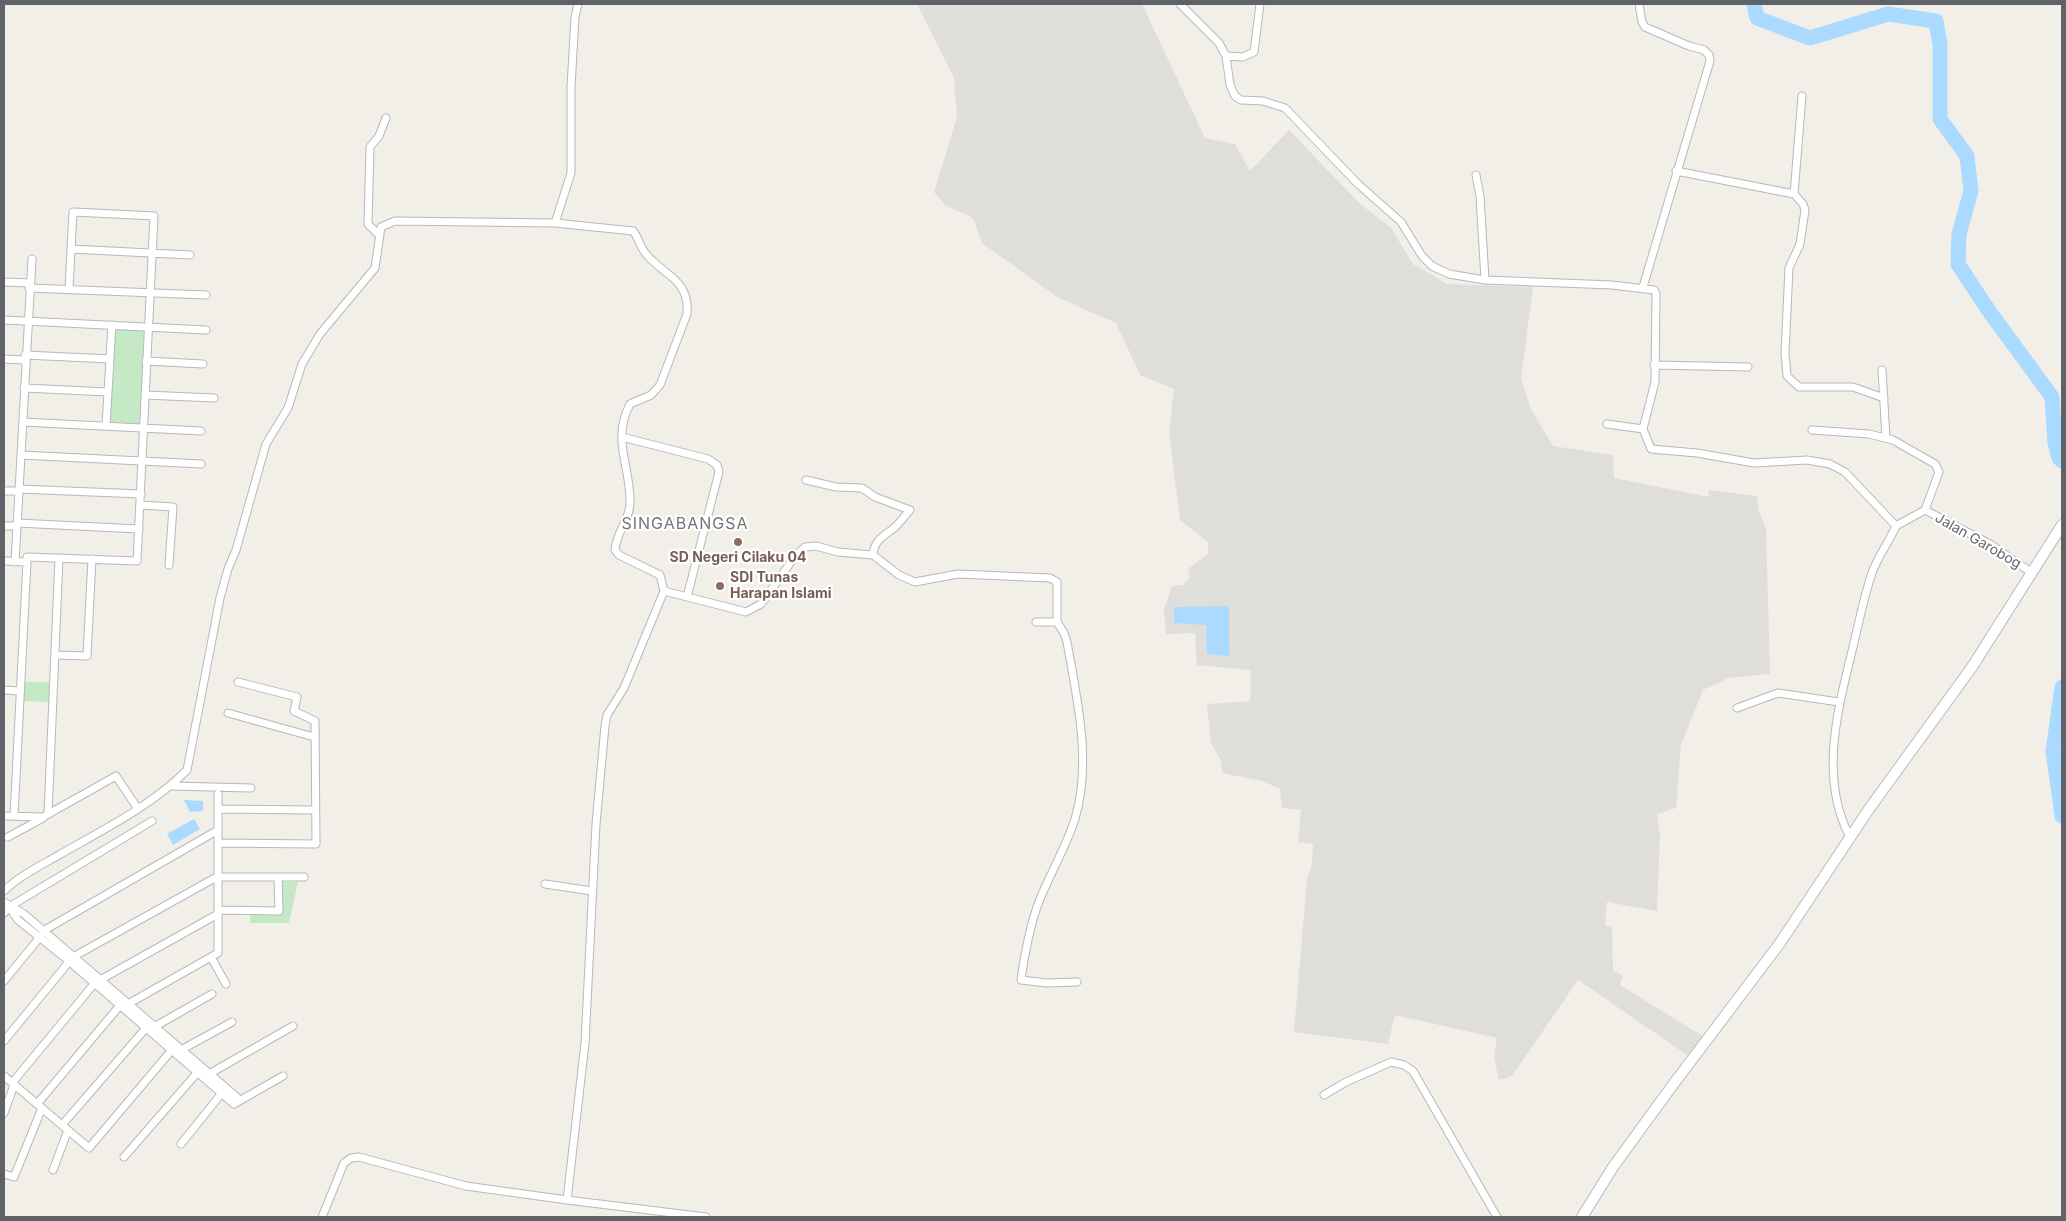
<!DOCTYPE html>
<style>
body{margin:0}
#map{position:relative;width:2066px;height:1221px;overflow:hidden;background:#f1efe8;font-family:Inter,sans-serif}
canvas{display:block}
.frame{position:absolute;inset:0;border:5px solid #5f6368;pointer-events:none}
</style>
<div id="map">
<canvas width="2066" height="1221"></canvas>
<div class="frame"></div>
</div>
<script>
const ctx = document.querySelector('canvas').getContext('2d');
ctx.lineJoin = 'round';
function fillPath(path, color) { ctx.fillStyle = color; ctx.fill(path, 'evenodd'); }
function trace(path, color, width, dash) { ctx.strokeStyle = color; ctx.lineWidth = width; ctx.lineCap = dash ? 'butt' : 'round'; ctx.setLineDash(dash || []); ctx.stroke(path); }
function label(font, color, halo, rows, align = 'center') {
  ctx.font = font + ' Inter,sans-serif'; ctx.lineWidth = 4.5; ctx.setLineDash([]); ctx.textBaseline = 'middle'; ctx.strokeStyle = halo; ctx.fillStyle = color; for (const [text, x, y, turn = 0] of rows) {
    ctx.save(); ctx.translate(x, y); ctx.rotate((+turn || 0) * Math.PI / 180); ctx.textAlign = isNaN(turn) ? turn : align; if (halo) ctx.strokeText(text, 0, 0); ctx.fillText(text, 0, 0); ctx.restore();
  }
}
const industrial = new Path2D(`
 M917,4H1142L1205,138L1235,144L1250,171L1289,130L1359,203L1391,228L1413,264L1447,284L1533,287L1521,379L1531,409L1553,446L1613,455L1614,478L1708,497L1709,490L1757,496L1758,509L1766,529L1770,674L1728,678L1703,690L1681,745L1676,808L1657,814L1660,835L1657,911L1607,902L1605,925L1612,928L1613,970L1623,976L1620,985L1704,1037L1690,1057L1578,980L1512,1076L1499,1080L1494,1058L1497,1038L1395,1015L1388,1044L1294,1032L1307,879L1312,864L1313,844L1298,842L1301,810L1282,808L1280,789L1262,781L1222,773L1221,761L1211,743L1207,704L1250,701L1251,670L1197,665L1195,633L1166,634L1164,609L1172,586L1183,585L1190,577L1188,569L1208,554V542L1180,520L1169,432L1174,389L1140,375L1116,323L1059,298L982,243L973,218L945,205L934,192L957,117L954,78Z`);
const green = new Path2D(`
 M115,328L145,330L140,424L110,422Z
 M23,682H49V702L22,701Z
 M282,882H298L289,923H250V915H282Z`);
const water = new Path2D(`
 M1229,606V656L1207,654L1206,625L1174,623V607Z
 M184,800L203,801V811L190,812Z
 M194,819L200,829L173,845L167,834Z`);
const river = new Path2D(`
 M1754,4L1757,18L1810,38L1888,14L1936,21L1940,45V119L1967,156L1971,191L1959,234L1958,264L1989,311L2052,397L2055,443L2059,458L2062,461
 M2062,687L2053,751L2062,816`);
const street = new Path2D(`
 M1180,4L1219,43L1226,56L1230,85L1235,96L1241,100L1263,101L1285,108L1358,184L1401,222L1422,256L1432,266L1449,274L1485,280L1612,285L1654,290L1656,294L1655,382L1643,429L1651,449L1697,453L1754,463L1807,460L1830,464L1845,472L1896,526
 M1639,4L1642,22L1645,27L1689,46L1704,50L1709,55L1710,61L1643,287
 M1226,56L1243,57L1254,52L1260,4
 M1676,171L1794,194L1803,204L1805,210L1800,244L1789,268L1785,353L1787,376L1799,387H1853L1884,398
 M1476,175L1480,196L1485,280
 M1794,194L1802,96
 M379,235L368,224L370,147L379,136L386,118
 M71,249L190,255
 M4,282L29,283
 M29,288L206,295
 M4,320L206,330
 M25,355L110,359
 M4,359L25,360
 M146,361L203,364
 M1654,365L1748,367
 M1882,370L1886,438
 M24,388L108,392
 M145,395L214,398
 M23,422L201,431
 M1607,424L1643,429
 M106,426L112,325
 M1812,430L1869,434L1893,440L1935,464L1939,472L1925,510
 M622,437L708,459L717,465L719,472L687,597
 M21,455L201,464
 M806,480L836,487L862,488L875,497L910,510C905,515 900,523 894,528C884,536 874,540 873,555
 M19,489L141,494
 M4,491H19
 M140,505L173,507L169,565
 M17,523L139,529
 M4,526H17
 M1896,526L1925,510L1990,544L2032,573
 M4,561L27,562V557L137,561L154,216L73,212L69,289
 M15,562L32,259
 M664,591L746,612L761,604L796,555L805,547L816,546L838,552L873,555L899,575L915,582L958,574L1050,578L1057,582V622L1064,633L1067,642C1077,699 1092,762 1075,819C1066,847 1051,872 1040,899C1031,921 1024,956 1021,980L1047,983L1077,982
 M1036,622H1057
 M55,655L87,656L92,559
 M4,690L19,691
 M1737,708L1778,693L1839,702
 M228,713L314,737
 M172,786L251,788
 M218,809L315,810
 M48,814L59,558
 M4,816L43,817L116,776L138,809
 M14,816L27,562
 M8,837L43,818
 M1851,839C1818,779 1838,709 1853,647C1859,622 1864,596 1872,573C1878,556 1889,542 1896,526
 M218,843L316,844L315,721L294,711L297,697L238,682
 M545,884L592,891
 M4,891C19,876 40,866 59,855C101,831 153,805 187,770L220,598L228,569L236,550L266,444L288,408L302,364L320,334L375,268L381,227L395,221L555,223L571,173V87L575,17L578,4
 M4,902L24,914L240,1100
 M9,907L18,920L69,961L234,1104L283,1076
 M218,910L279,911L278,877
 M4,913L9,907L152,821
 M43,931L218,830
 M211,957L226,984
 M100,980L218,914
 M4,981L40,937
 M128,1004L218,953V794
 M154,1027L212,994
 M4,1041L73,957L213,879L218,877H304
 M181,1050L232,1022
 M209,1074L293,1026
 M4,1076L89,1148L171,1051
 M12,1083L94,984
 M1324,1095L1346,1082L1391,1062L1404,1065L1413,1071L1497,1217
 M37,1104L122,1003
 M4,1113L14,1085
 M62,1125L146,1028
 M181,1144L222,1093
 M124,1157L197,1073
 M53,1170L68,1130
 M4,1174L14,1177L42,1108
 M567,1200L706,1217
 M322,1217L344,1163L351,1158L359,1157L466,1186L567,1200L585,1043L596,824L605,726L607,715L624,688L664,591L660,575L619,555L615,550C616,532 630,520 630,503C631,467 611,440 630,404L651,395L660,385L687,314C690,279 663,275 647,255C640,248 639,238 633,231L555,223`);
const secondary = new Path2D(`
 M1582,1217L1613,1167L1672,1086L1780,943L1869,809L1972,667L2062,525`);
const markers = [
 [738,542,5,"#8d6e63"],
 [720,586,5,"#8d6e63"]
];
const streetNames = [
 ["Jalan Garobog",1978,541,30]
];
const educationNames = [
 ["SD Negeri Cilaku 04",738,558],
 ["SDI Tunas",730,578,"left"],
 ["Harapan Islami",730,594,"left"]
];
const quarterNames = [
 ["SINGABANGSA",685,524]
];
fillPath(industrial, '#e0deda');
fillPath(green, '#c5e8c5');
fillPath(water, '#aadaff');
trace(river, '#aadaff', 15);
trace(street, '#b5b8bc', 9);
trace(secondary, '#b6babf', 12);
trace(street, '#fff', 7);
trace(secondary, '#fff', 10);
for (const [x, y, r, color] of markers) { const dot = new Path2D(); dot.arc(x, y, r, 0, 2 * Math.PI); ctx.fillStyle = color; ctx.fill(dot); trace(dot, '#fff', 2); }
label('14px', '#5f6368', '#fff', streetNames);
label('bold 14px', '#785e54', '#fff', educationNames);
ctx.letterSpacing = '1px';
label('16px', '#70757a', '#fff', quarterNames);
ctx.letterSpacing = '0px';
</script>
